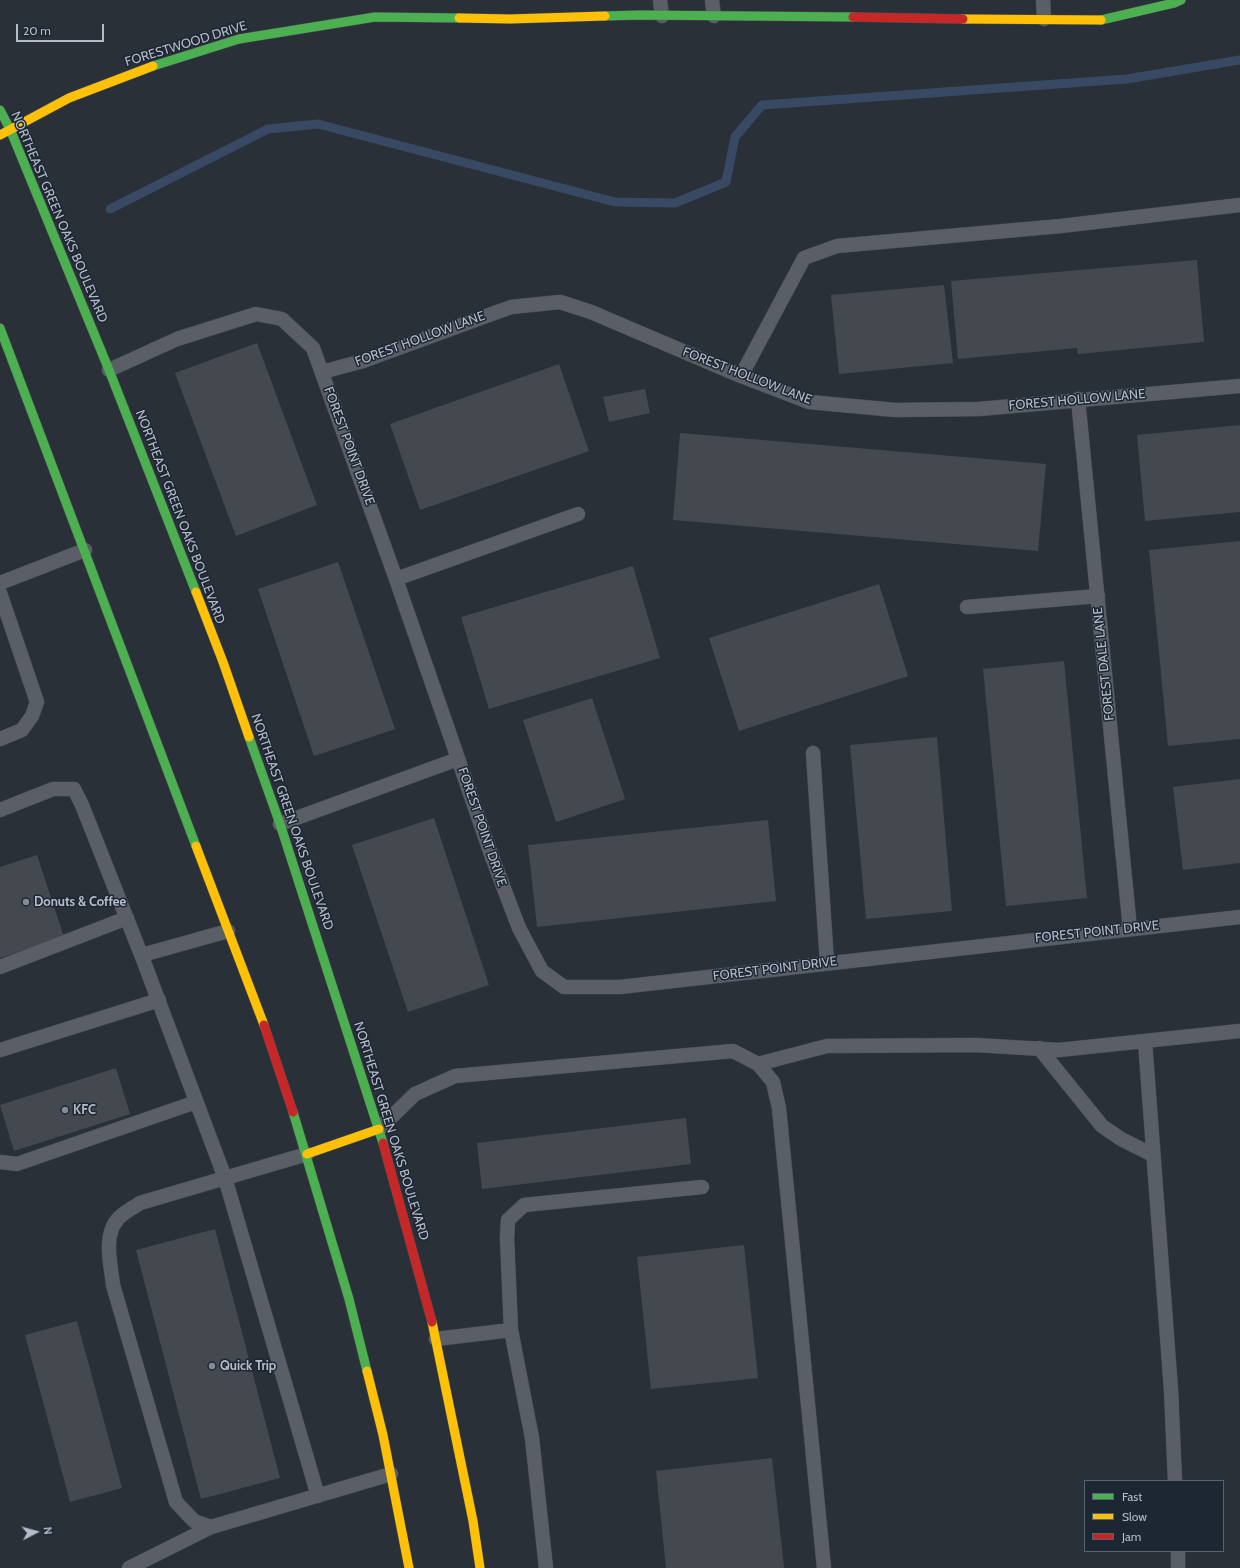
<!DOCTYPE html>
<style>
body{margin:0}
#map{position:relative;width:1240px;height:1568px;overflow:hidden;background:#2a3038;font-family:Cabin,sans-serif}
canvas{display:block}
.legend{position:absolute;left:1084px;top:1480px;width:140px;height:72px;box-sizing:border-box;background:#1d2633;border:1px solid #59626f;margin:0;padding:5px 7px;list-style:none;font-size:12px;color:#b4bcc9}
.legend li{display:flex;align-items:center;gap:8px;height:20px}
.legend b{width:20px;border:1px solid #59626f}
.north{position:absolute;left:16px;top:1512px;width:40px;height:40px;-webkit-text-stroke:3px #1d2633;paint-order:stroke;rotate:84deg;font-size:11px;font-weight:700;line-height:16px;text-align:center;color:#b4bcc9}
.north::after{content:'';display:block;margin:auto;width:14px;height:18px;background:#b4bcc9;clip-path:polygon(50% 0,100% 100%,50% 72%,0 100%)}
.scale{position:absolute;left:16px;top:24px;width:88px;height:18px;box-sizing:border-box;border:2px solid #b4bcc9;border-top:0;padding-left:5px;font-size:12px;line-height:14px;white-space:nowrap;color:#b4bcc9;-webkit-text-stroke:3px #1d2633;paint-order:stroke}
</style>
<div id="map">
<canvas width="1240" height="1568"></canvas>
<ul class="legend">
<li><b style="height:5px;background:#4caf50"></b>Fast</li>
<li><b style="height:5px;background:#ffc107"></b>Slow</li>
<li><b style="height:5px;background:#c62828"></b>Jam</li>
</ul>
<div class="north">N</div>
<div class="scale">20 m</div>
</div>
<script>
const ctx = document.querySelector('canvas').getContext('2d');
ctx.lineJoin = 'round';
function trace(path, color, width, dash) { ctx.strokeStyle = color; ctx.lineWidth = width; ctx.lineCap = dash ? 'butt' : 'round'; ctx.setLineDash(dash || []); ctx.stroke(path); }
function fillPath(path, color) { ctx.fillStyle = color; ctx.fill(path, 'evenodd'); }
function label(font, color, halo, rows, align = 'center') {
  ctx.font = font + ' Cabin,sans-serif'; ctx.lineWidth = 3; ctx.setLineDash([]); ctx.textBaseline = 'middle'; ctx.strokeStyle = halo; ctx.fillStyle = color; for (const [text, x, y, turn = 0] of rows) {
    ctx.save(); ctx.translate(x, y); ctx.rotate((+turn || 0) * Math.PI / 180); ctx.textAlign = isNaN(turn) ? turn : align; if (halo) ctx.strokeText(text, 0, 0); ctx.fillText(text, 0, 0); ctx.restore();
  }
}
const stream = new Path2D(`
 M110,209L268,129L318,124L615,202L675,203L726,182L735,137L762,105L1127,79L1240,60`);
const building = new Path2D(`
 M1197,260L1204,342L1078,354L1077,348L958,359L951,281Z
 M944,285L953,363L839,374L831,295Z
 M257,343L317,505L236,536L175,373Z
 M559,364L589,451L420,510L390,424Z
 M645,389L650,413L609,422L603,397Z
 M1240,425V512L1145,521L1137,435Z
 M680,433L1046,464L1038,551L673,520Z
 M1240,541V739L1168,746L1149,550Z
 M338,562L395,729L314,756L258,589Z
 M633,566L660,658L489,709L461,617Z
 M879,584L908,676L739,731L709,638Z
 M1064,661L1087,898L1006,906L983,669Z
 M592,698L625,799L556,822L523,720Z
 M937,737L952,911L866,919L850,745Z
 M1240,779V863L1183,870L1173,787Z
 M434,818L489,985L408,1012L352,845Z
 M768,820L776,901L537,927L528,845Z
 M37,855L64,937L0,958V867Z
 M116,1068L130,1114L14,1151L0,1105Z
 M686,1118L691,1164L482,1189L477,1143Z
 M215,1229L280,1478L201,1499L136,1250Z
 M744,1245L758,1378L651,1389L637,1257Z
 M77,1321L122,1488L70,1502L25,1335Z
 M772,1458L784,1568H666L656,1471Z`);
const lane = new Path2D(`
 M660,0L662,16
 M712,0L714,16
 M1043,0L1044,19
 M109,370L177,339L256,314L282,319L313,348L396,579L492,857L519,928L542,971L564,987H620L1240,917
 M322,372L363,361L511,307L560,302L591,312L741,376L809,402L895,410L979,409L1240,386
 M741,376L804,258L837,246L1061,226L1240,205
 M1078,399L1130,929
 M396,579L578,514
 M0,583L85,550
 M0,593L37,702L32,716L22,730L0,739
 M967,607L1098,596
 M813,753L827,963
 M0,810L53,789H74L82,805L144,962L225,1178L318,1496
 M280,824L458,759
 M142,955L228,931
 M0,967L127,918
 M1145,1041L1171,1390L1175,1481
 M1039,1048L1102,1126L1121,1139L1153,1155
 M0,1050L159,1000
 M758,1064L827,1046L976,1045L1059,1050L1240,1031
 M379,1129L415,1094L455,1076L733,1051L758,1064L773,1082L779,1108L824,1568
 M307,1154L140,1203C133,1208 122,1213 117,1220C103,1237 111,1265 113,1285L176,1502L194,1521L211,1527L391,1474
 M0,1162L17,1164L196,1102
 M511,1330L532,1438L546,1568
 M436,1339L511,1330L507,1238L508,1220L524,1205L702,1187
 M1178,1551V1568
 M129,1568L211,1527`);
const fast = new Path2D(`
 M605,16L640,15L853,17
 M1101,20L1174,3L1181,0
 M153,66L239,39L375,17L459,18
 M0,110L10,129L109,370L196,592
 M0,328L196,846
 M249,737L280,824L383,1143
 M293,1112L349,1299L367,1371`);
const slow = new Path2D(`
 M459,18L510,19L605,16
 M963,19L1101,20
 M0,135L69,98L153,66
 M196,592L223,662L249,737
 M196,846L264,1025
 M307,1154L379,1129
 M432,1322L473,1521L480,1568
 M367,1371L383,1435L409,1568`);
const jam = new Path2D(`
 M853,17L963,19
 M264,1025L293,1112
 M383,1143L432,1322`);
const markers = [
 [26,902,4,"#848b96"],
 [65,1110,4,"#848b96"],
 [212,1366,4,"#848b96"]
];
const streetNames = [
 ["FORESTWOOD DRIVE",186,44,-17],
 ["NORTHEAST GREEN OAKS BOULEVARD",59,217,67],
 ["FOREST HOLLOW LANE",420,339,-20],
 ["FOREST HOLLOW LANE",747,376,21],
 ["FOREST HOLLOW LANE",1077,400,-5],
 ["FOREST POINT DRIVE",349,446,70],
 ["NORTHEAST GREEN OAKS BOULEVARD",180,517,69],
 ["FOREST DALE LANE",1104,664,-96],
 ["NORTHEAST GREEN OAKS BOULEVARD",292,822,71],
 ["FOREST POINT DRIVE",482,827,71],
 ["FOREST POINT DRIVE",1097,932,-6],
 ["FOREST POINT DRIVE",775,969,-7],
 ["NORTHEAST GREEN OAKS BOULEVARD",391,1131,73]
];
const poiNames = [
 ["Donuts & Coffee",34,902],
 ["KFC",73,1110],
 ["Quick Trip",220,1366]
];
trace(stream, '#384963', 9);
fillPath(building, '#444950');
trace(lane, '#484c53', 15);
trace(fast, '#484c53', 10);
trace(slow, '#484c53', 10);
trace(jam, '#484c53', 10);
trace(lane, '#5a5e66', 14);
trace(fast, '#4caf50', 9);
trace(slow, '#ffc107', 9);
trace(jam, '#c62828', 9);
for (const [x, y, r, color] of markers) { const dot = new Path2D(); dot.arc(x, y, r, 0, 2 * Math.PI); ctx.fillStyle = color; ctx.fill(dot); trace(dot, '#1d2633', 1.5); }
label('13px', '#b4bcc9', '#1d2633', streetNames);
label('bold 13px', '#b4bcc9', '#1d2633', poiNames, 'left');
</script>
